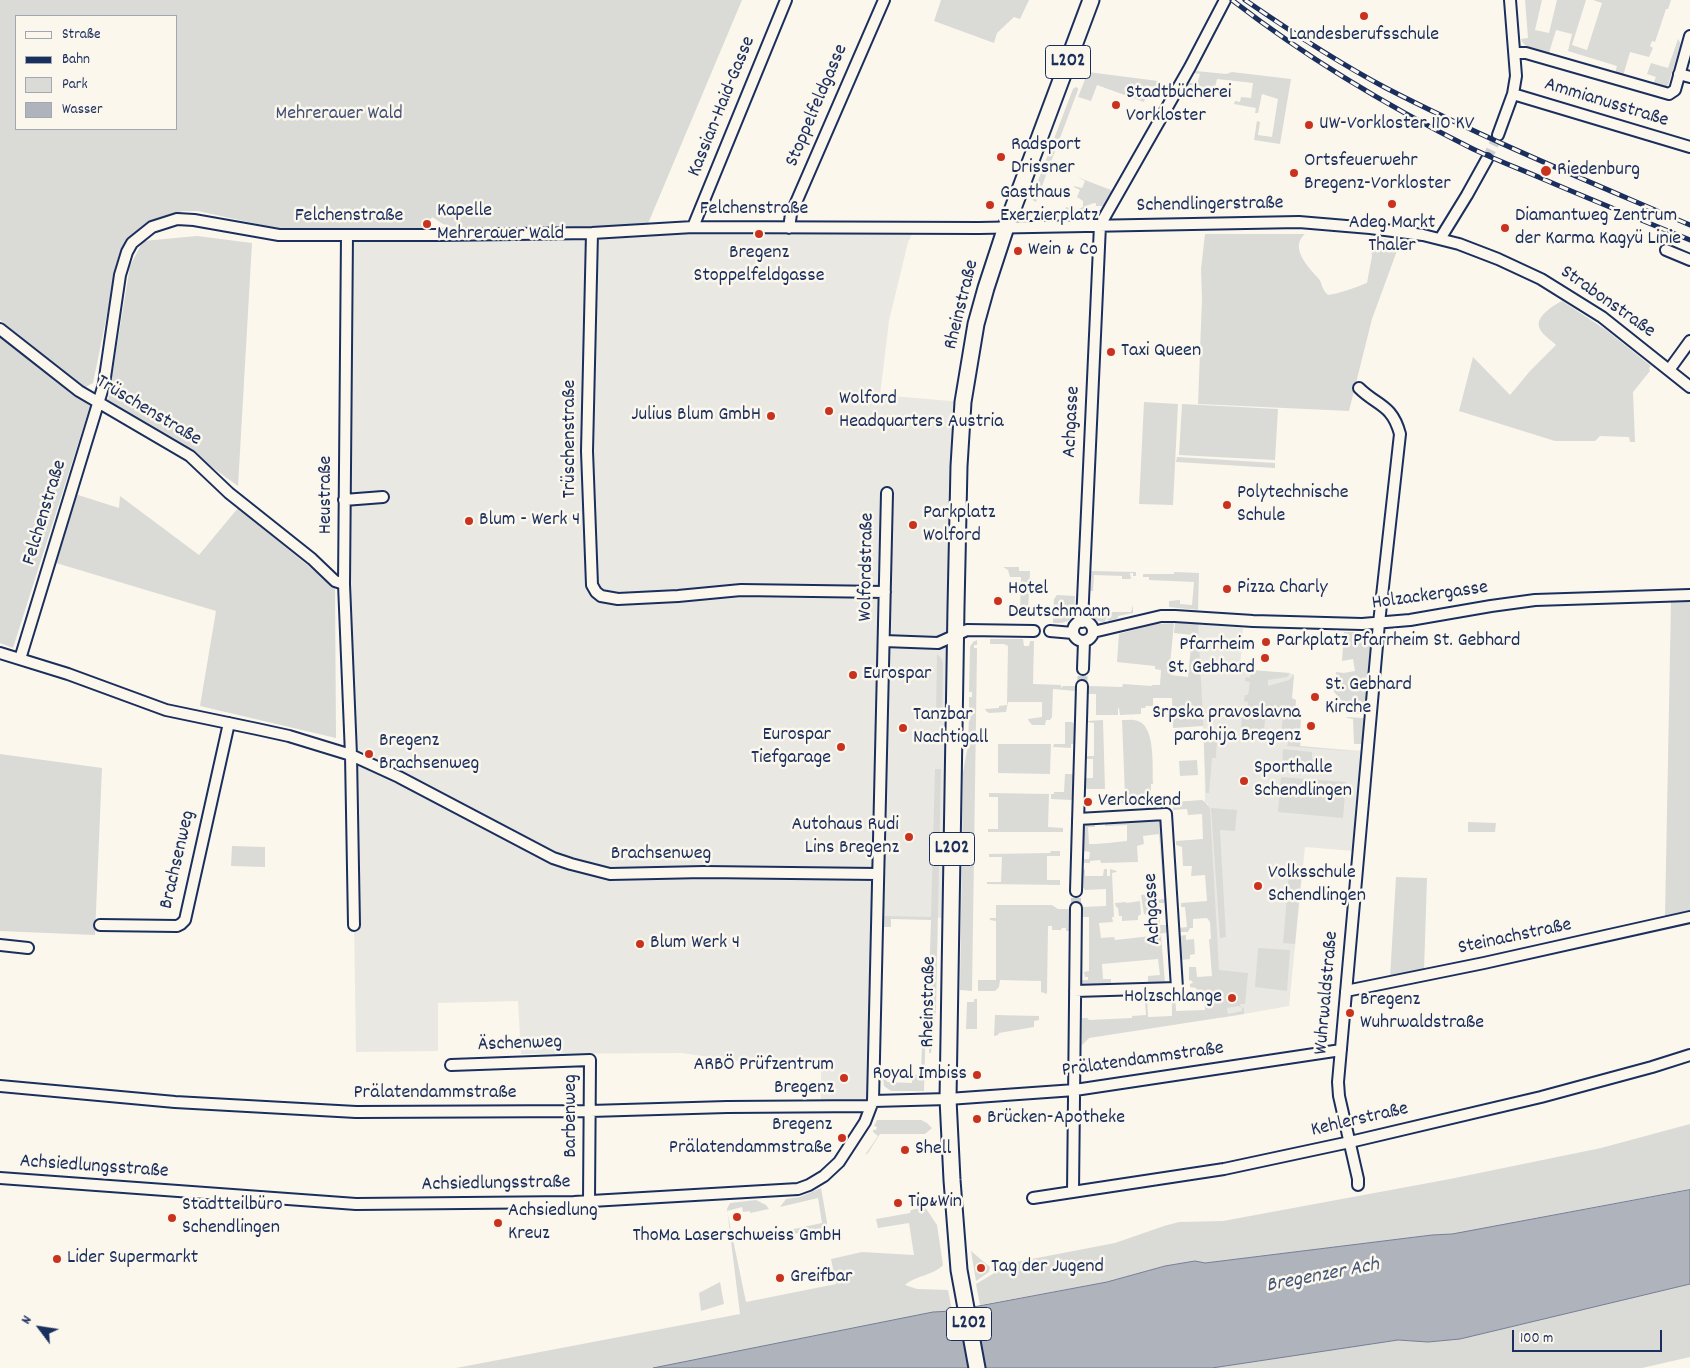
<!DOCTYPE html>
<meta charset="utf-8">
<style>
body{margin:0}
#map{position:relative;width:1690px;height:1368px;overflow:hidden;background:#fbf7ec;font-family:Dekko,sans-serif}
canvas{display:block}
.legend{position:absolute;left:15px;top:15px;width:162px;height:115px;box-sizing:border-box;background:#fbf7ec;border:1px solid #a1a7b3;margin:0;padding:6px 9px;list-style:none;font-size:15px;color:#1b2f5e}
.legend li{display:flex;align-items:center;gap:10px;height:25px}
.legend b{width:25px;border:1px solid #a1a7b3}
.north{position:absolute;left:15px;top:1303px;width:50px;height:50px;-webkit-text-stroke:4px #fbf7ec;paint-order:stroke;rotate:301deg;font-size:14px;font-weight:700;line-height:20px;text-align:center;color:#1b2f5e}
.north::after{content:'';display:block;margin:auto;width:18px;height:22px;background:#1b2f5e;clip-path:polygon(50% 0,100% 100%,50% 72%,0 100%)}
.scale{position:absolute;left:1512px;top:1330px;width:150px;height:22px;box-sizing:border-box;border:2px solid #1b2f5e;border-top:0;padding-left:6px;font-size:15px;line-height:18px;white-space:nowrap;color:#1b2f5e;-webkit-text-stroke:4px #fbf7ec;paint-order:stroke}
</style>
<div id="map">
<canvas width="1690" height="1368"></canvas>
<ul class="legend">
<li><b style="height:6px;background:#fbf7ec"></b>Straße</li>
<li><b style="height:6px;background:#1b2f5e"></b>Bahn</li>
<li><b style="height:14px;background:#dadad7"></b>Park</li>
<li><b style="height:14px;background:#afb3bb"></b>Wasser</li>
</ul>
<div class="north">N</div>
<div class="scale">100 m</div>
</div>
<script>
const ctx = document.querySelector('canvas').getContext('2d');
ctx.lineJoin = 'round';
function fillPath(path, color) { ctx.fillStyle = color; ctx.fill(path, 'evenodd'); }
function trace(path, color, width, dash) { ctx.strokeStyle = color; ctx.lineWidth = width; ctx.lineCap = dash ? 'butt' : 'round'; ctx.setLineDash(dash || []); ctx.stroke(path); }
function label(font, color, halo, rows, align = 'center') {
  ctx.font = font + ' Dekko,sans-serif'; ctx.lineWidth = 5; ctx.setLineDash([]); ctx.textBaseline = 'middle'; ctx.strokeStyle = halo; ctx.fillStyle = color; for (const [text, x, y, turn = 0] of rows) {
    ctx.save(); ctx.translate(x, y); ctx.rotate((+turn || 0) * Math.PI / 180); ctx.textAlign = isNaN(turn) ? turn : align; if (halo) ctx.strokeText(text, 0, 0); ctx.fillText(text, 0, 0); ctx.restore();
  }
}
const built = new Path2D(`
 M916,227L908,242L889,321L880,395L963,402L951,918L877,917L873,1101L821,1106V1062L736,1061L682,1053L521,1054L518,1001L438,1003V1051L356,1052L354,918L344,584L347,235Z
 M1197,624L1243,628L1240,669L1294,674L1287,745L1364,751L1354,851L1305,847L1289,1006L1221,1018L1208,804L1205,802L1204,739Z`);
const green = new Path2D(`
 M0,0H742L647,226L592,228L453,227L443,224L432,217L426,227L422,229H280L198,211H183L161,217L145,225L132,235L123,247L119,255L93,383L84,388L0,320ZM16,16H176V129H16Z
 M941,0H1029L1020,19L1014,17L997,33L994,43L934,21Z
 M1525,0H1542L1535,30L1549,33L1557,0H1586L1572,45L1587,50L1602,3L1593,0H1671L1668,9H1666L1655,42L1652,41L1650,46L1653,48L1649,57L1630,52L1623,76L1615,73L1617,66L1568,51L1572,34L1556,30L1549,53C1540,51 1524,49 1521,39L1528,38Z
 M1678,39L1681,44L1668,85L1665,88L1653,84L1656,77L1647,74L1651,63L1668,68Z
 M1196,71L1226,74L1232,72L1291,79L1280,144L1254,140L1257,121L1260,122L1258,135L1272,137L1278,99L1262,94L1258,113H1255L1256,108L1234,104L1235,101L1240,102L1241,97L1251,98L1253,83L1217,79L1215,87H1212L1210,96L1207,95L1209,89L1190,85L1185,91L1187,93L1183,89L1186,82L1197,84L1200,74L1193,73Z
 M1088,72L1158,81L1169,90L1168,91L1150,86L1144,102L1097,85L1091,101L1078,97Z
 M1076,87L1078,88V90L1036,202L1031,199L1073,89Z
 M1077,177L1111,190L1112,191L1103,206H1096V203C1088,203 1084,208 1081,214H1090V212H1093V214H1095L1096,210H1101L1098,214L1062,215L1066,207L1076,210L1083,207V201L1077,197L1080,190L1074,187V186L1082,188L1085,181Z
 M1205,234H1305C1289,247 1308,267 1318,278C1323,283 1320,287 1328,295C1338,294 1357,287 1367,283L1372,256L1370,237L1393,240L1396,243L1398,248L1372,319L1349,411L1198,404L1202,299L1201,269Z
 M197,236L252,243L238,486L191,452L108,400L130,266L143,241Z
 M1562,301L1606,330L1651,366L1649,368L1650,371L1633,392L1635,442H1630L1629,437L1600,436L1595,441H1555L1459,411L1473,357L1510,395L1530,371L1556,345C1551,340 1541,334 1539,327C1536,316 1554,305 1562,301Z
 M0,338L90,406L13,648L0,643Z
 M1144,402L1178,404L1173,505L1139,504Z
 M1182,404L1278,409L1275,460L1179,455Z
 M1177,457L1275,463V468L1176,462Z
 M75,494L119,508L120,496L199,555L238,508L335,588L336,738L200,706L216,611L56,563Z
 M1003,567H1019V571H1030L1028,612H1020L1021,577H1010L1008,570Z
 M1091,571L1136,572V576H1133V573H1130L1131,579H1122V576L1094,575L1093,591H1090Z
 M1174,572L1199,573L1198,610L1169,607V601L1180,600V604L1192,605L1194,582L1149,580V577H1143V574H1174Z
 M1089,593L1090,608H1103V612H1131L1133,605V613L1118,616V618L1109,621L1106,618L1105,622C1088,622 1089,606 1089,593Z
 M1057,595L1075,596C1074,615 1075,624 1053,623L1054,599Z
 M1671,600H1690V911L1665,917Z
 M1174,623L1170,665H1172L1171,675L1188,677L1192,635L1174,633L1175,623L1198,624L1204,737L1253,742L1217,740L1216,758H1212L1209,793H1206L1203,726L1173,728L1172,698H1153V706H1146L1145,708H1141V714L1120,715L1119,708H1118V715H1096V694H1088V686L1122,687L1123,684L1152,686V685H1160L1161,670L1155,669V666L1117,662L1119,634L1154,624Z
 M1344,632H1367L1370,633L1371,637L1365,714H1346L1342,701L1334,692L1336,672L1344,673L1355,671L1353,659L1342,661Z
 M990,639H1023L1024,646H1029L1030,641H1034L1033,684L1061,685V688L1063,686H1076V691L1053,689L1052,717L1050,720H1046L1045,725H1032L1028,720V719L1042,717V702H1008L1006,712L989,713L986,711L985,709L999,708V706L1007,705L1008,646L1004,644H990Z
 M977,640V645H974V648H977V651L972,991L960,990L963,772L968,745L969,716H972V709H969V697H972V692H969L970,647L973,642Z
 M937,654L941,658L943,663L942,722H936Z
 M1251,670L1290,673L1287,677L1268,680V686L1289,680L1294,675L1292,698L1296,700L1295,716L1301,717L1300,734H1302L1300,746L1359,752L1287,746L1288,739L1281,738L1283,713L1275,704L1265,720L1264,730L1241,728L1242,715H1247L1248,702L1244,701L1245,695H1248L1250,682L1245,681L1246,677L1250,678Z
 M1347,717L1364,718L1362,744H1354L1353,719L1347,718Z
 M1103,720L1105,789H1085V778H1093V759H1086V756H1094V723L1087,722V721Z
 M1122,720C1127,720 1133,719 1138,721C1156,727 1152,769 1153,784H1151V796L1153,797C1153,801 1153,805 1149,808H1146V801L1105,804V796L1125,795Z
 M1065,722H1072L1075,724V744H1071V748L1053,747L1054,744H1065Z
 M998,744H1051L1050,774L998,773Z
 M1283,749L1312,752V759H1313L1311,769L1282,767Z
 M0,754L102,768L95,935L0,931Z
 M1197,760L1198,775L1180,776L1179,761Z
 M935,769H941L936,1008L931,1053H929L930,1018L926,1017L924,1091H891L884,1086L883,1077H879L880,1060V1074L887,1075V1082L912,1083V1075H921L923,1014H928L931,920L891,919V927H884L883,941V916L931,917Z
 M1065,774H1073L1072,800L1051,799V794H1054V792H1064Z
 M1281,777L1346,782L1343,818L1278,812Z
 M989,793L1049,794L1048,827L1063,828V832H988V829H998V797H989Z
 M1202,800L1205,802L1210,808L1219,970L1248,973L1245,1004H1240L1241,1008L1239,1006L1227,1008L1228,1014L1242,1011V1008L1244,1007V1014L1089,1038L1082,1045V1018H1087L1089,1020L1132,1018V1016L1146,1015L1145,1001H1136L1137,996H1146L1147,997L1148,1017L1172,1016V993H1178V996H1175L1176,1011L1205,1010L1204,995H1197L1196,988L1190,987V984L1193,983L1192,981L1189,980V967H1196L1197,977L1212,976L1209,939H1211L1210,922L1207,918L1193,919V928H1190L1188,932H1178V928L1187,927L1185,907H1181V903L1207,901L1205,875L1191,876L1192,866H1183L1182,847L1176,845V841L1203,839L1202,814L1188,815L1187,809L1173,810V802Z
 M1211,808L1237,810L1235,831L1220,830L1226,937L1220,938Z
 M1161,818L1167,903H1159L1160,925H1170V932L1158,934L1157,919H1148L1147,915L1144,914L1141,895L1148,894L1149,901L1164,899L1159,834L1143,836L1144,844L1137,846L1138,862L1101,863L1100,860L1090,861V863H1084L1083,859H1089L1090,852L1083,851V824L1095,822V827H1088L1089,844C1103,844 1113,842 1127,841V825L1105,826V822L1132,821Z
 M1468,822L1496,823L1495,832H1468Z
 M232,846L265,847V867L231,866Z
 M1051,851H1060V856H1047V880H1060V885L987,884V882H1001L1002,857H989V854L1050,853Z
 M1085,869V876H1103L1104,869H1107V876H1110V869L1117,871L1116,872L1112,873L1114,917H1112L1113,922L1099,923L1101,938L1114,937L1115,940L1161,935L1165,983L1148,984V976L1160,975L1158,959L1102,964L1103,979H1111V985L1082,986V980H1088V977H1085L1084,972L1089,971V917H1081V907L1106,906V889L1085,890L1082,886V871Z
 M1289,873L1302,874V876H1297V879H1301L1295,944L1283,943Z
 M1396,877L1427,878L1424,971L1390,978Z
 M1140,901L1141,914L1138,916V920L1122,921V916H1119L1118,908L1116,907L1115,903L1126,902V903Z
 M996,905H1052L1058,909H1069V931H1066V928H1062L1061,930H1052V926H1048L1047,994L1041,992V981L1000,980L999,987L995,991H978V980H996V921L990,920V918H996Z
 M1186,935V940L1194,939L1195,954L1190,955V959L1180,960L1178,936Z
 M1258,948L1290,950L1287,991L1255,987Z
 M974,999H977V1029H966L967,1002H974Z
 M995,1015L1039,1016V1020L1034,1021V1027L999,1033L998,1035L994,1036Z
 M877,1120H921L927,1123L932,1128L925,1134H880L868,1153L865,1155L878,1136L873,1132V1130H876L877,1127L874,1126Z
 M1690,1124V1190L1452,1234L1432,1235L1205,1263L1195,1261L1165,1266L1107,1282L980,1305L976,1284L1011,1263L1115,1243L1164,1226L1179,1222L1223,1221L1450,1179L1601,1148Z
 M821,1188L827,1222V1227L794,1234L789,1230L822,1223L818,1198L780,1207L786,1199L800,1197Z
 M756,1200L766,1205L769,1209L750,1213V1211L743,1212L742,1207L727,1211L746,1302L836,1284L831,1259L862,1252L914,1255L909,1223L878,1228L876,1219L910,1213L911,1210L925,1207L937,1225L943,1265C933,1276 916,1275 905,1285L917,1289L948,1290L952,1311L933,1312L653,1368H456L740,1314L727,1209L730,1203Z
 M971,1251L990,1267L989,1272L976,1281Z
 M720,1282L724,1304L701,1311L699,1293Z
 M1690,1284V1357L1642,1368H1212L1398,1340L1428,1342L1460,1339Z`);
const water = new Path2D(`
 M1690,1190V1284L1460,1339L1428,1342L1398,1340L1212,1368H653L933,1312L952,1311L1107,1282L1165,1266L1195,1261L1205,1263L1432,1235L1452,1234Z`);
const minorTunnel = new Path2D(`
 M1487,159L1498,135
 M1082,686L1083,669
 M1076,908V891`);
const minor = new Path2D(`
 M1515,53H1526L1669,94L1675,90L1690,36
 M1679,74L1690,77
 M1513,94L1690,147
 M1498,135L1513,94L1516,76L1510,0
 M693,227L786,0
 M789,228L791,214L884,0
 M592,233L587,451L592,585L596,592L601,596L618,599L678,596L741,590L885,592
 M347,235L344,584L351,755L354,925
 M1440,239L1467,195L1487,159
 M1666,250L1690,260
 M0,329L79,391L190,456L229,493L312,559L335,581L344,584
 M1669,370L1690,341
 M344,500L383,497
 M1073 631a10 10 0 1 1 20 0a10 10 0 1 1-20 0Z
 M1082,622L1100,225L1190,67L1225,0
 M1050,631L1073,633
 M1093,632L1161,616H1175L1253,621L1362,624L1410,620L1491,606L1535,600L1690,595
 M884,641L938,643L967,630L1034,631
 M0,653L68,674L166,710L257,729L289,736L351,755L399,777L553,858L571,864L610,874L704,872L878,874
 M20,659L104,384L120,275L127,252L132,243L152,227L177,219L194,220L279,235H438L592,233L693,227L979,228L1299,222L1370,228L1423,235L1459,244L1498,259L1541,279L1602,317L1690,387
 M1083,669L1084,641
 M1076,891L1082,686
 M100,925L177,926L181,924L185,920L229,723
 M0,945L28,948
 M1075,991L1177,988L1166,814L1078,819
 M1346,991L1484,963L1690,917
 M451,1065L590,1060L589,1201
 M0,1086L175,1102L356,1112L590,1111L727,1107L871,1106
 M873,1101L948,1099L1075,1090L1341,1050
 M0,1178L356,1204L574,1202L798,1189L809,1185L824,1176L839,1162L865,1122L873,1101L887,493
 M1358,1185V1179L1339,1096L1338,1082L1379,623L1400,434C1392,404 1377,406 1359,388
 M1073,1192L1076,908
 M1033,1198L1224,1169L1350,1142L1541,1097L1652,1067L1690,1055`);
const primary = new Path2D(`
 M977,1368L959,1270L952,1180L948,1099L956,607L959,466L963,402L976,324L986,288L1006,227L1091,0`);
const rail = new Path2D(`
 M1232,0C1307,58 1389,107 1473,149C1496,160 1520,169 1543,179C1592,200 1641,220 1690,240
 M1245,0C1290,31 1337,62 1386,88C1485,139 1588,181 1690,225`);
const markers = [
 [1364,16,5,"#c8321e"],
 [1116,105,5,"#c8321e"],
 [1309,125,5,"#c8321e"],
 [1001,157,5,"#c8321e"],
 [1546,171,6,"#c8321e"],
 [1294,173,5,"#c8321e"],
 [1392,204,5,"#c8321e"],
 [990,205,5,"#c8321e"],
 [427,224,5,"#c8321e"],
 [1505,228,5,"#c8321e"],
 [759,234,5,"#c8321e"],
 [1018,251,5,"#c8321e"],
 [1111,352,5,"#c8321e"],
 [829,411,5,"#c8321e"],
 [771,416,5,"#c8321e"],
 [1227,505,5,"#c8321e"],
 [469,521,5,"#c8321e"],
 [913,525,5,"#c8321e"],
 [1227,589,5,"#c8321e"],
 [998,601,5,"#c8321e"],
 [1266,642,5,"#c8321e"],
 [1265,658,5,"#c8321e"],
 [853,675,5,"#c8321e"],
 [1315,697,5,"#c8321e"],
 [1311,726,5,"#c8321e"],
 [903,728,5,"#c8321e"],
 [841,747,5,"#c8321e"],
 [369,754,5,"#c8321e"],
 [1244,781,5,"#c8321e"],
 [1088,802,5,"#c8321e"],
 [909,837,5,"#c8321e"],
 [1258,886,5,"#c8321e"],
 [640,944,5,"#c8321e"],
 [1232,998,5,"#c8321e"],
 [1350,1013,5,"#c8321e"],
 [977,1075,5,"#c8321e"],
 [844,1078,5,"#c8321e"],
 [977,1119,5,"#c8321e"],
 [842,1138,5,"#c8321e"],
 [905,1150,5,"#c8321e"],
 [898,1203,5,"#c8321e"],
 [737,1217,5,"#c8321e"],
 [172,1218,5,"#c8321e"],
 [498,1223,5,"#c8321e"],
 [57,1259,5,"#c8321e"],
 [981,1268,5,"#c8321e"],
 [780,1278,5,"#c8321e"]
];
const shields = [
 [1068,62,45],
 [952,849,45],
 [969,1324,45]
];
const shieldNames = [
 ["L202",1068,62],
 ["L202",952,849],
 ["L202",969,1324]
];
const poiNames = [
 ["Landesberufsschule",1364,36,"center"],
 ["Stadtbücherei",1126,94],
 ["Vorkloster",1126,117],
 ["UW-Vorkloster 110 KV",1319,125],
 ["Radsport",1011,146],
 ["Drissner",1011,169],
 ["Ortsfeuerwehr",1304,162],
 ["Bregenz-Vorkloster",1304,185],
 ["Riedenburg",1557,171],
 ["Gasthaus",1000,194],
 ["Exerzierplatz",1000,217],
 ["Kapelle",437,212],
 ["Mehrerauer Wald",437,235],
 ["Diamantweg Zentrum",1515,217],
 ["der Karma Kagyü Linie",1515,240],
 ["Adeg Markt",1392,224,"center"],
 ["Thaler",1392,247,"center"],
 ["Wein & Co",1028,251],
 ["Bregenz",759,254,"center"],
 ["Stoppelfeldgasse",759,277,"center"],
 ["Taxi Queen",1121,352],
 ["Wolford",839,400],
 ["Headquarters Austria",839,423],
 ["Julius Blum GmbH",761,416,"right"],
 ["Polytechnische",1237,494],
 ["Schule",1237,517],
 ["Parkplatz",923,514],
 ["Wolford",923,537],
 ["Blum - Werk 4",479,521],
 ["Pizza Charly",1237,589],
 ["Hotel",1008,590],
 ["Deutschmann",1008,613],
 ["Parkplatz Pfarrheim St. Gebhard",1276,642],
 ["Pfarrheim",1255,646,"right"],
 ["St. Gebhard",1255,669,"right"],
 ["Eurospar",863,675],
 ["St. Gebhard",1325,686],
 ["Kirche",1325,709],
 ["Srpska pravoslavna",1301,714,"right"],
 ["parohija Bregenz",1301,737,"right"],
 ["Tanzbar",913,716],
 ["Nachtigall",913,739],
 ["Eurospar",831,736,"right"],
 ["Tiefgarage",831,759,"right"],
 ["Bregenz",379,742],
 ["Brachsenweg",379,765],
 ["Sporthalle",1254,769],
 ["Schendlingen",1254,792],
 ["Verlockend",1098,802],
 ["Autohaus Rudi",899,826,"right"],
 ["Lins Bregenz",899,849,"right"],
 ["Volksschule",1268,874],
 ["Schendlingen",1268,897],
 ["Blum Werk 4",650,944],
 ["Holzschlange",1222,998,"right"],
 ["Bregenz",1360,1001],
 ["Wuhrwaldstraße",1360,1024],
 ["ARBÖ Prüfzentrum",834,1066,"right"],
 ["Bregenz",834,1089,"right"],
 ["Royal Imbiss",967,1075,"right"],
 ["Brücken-Apotheke",987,1119],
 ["Bregenz",832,1126,"right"],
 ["Prälatendammstraße",832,1149,"right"],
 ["Shell",915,1150],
 ["Tip&Win",908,1203],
 ["Stadtteilbüro",182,1206],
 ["Schendlingen",182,1229],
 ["Achsiedlung",508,1212],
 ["Kreuz",508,1235],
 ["ThoMa Laserschweiss GmbH",737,1237,"center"],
 ["Lider Supermarkt",67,1259],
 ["Tag der Jugend",991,1268],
 ["Greifbar",790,1278]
];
const streetNames = [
 ["Ammianusstraße",1606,104,17],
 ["Stoppelfeldgasse",818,106,-67],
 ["Kassian-Haid-Gasse",723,107,-68],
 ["Schendlingerstraße",1210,206,-1],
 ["Felchenstraße",754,210],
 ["Felchenstraße",349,217],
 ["Strabonstraße",1607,303,35],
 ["Rheinstraße",963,305,-76],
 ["Trüschenstraße",148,412,31],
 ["Achgasse",1073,422,-87],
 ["Trüschenstraße",571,439,-90],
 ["Heustraße",327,495,-90],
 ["Felchenstraße",46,513,-73],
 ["Wolfordstraße",868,567,-89],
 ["Holzackergasse",1430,597,-8],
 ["Brachsenweg",661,855],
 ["Brachsenweg",179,860,-77],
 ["Achgasse",1154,909,-93],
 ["Steinachstraße",1515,938,-12],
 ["Wuhrwaldstraße",1328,993,-85],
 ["Rheinstraße",930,1002,-89],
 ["Äschenweg",520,1045,-2],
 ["Prälatendammstraße",1143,1061,-8],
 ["Prälatendammstraße",435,1094],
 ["Barbenweg",572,1116,-90],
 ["Kehlerstraße",1360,1121,-13],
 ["Achsiedlungsstraße",94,1168,4],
 ["Achsiedlungsstraße",496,1185,-1]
];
const parkNames = [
 ["Mehrerauer Wald",339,115]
];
const waterNames = [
 ["Bregenzer Ach",1323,1277,-11]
];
fillPath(built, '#eae8e2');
fillPath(green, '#dadad7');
fillPath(water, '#afb3bb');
trace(water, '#747e96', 1);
trace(minorTunnel, '#cecfd0', 10, [10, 5]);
trace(minor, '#1b2f5e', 14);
trace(primary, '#1b2f5e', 19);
trace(minor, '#fbf7ec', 10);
trace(primary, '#fbf7ec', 15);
trace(rail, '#1b2f5e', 5);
trace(rail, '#fbf7ec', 3, [9]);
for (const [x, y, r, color] of markers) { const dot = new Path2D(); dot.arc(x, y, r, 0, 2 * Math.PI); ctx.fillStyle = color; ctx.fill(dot); trace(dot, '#fbf7ec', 2); }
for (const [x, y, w] of shields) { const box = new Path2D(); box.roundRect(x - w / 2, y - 16.5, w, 33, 4); ctx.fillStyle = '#fbf7ec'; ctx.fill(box); trace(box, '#1b2f5e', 1); }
label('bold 19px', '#1b2f5e', null, shieldNames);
label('20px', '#1b2f5e', '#fbf7ec', poiNames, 'left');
label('20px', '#1b2f5e', '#fbf7ec', streetNames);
label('20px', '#415176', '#fbf7ec', parkNames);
label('italic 21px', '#47577a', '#fbf7ec', waterNames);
</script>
